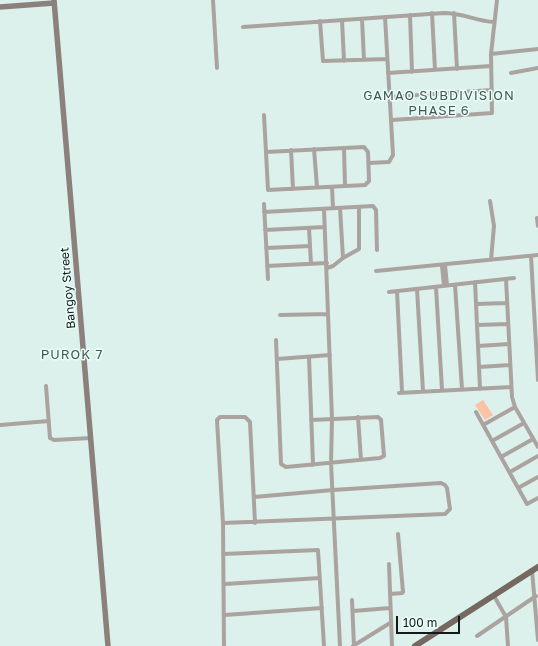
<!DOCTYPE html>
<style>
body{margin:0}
#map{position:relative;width:538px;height:646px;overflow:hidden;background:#dcf1ec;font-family:"Golos Text",sans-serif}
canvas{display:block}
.scale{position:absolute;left:396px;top:616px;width:64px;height:18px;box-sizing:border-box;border:2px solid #121917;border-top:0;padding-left:5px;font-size:12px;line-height:14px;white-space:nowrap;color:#121917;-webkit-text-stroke:3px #eafef9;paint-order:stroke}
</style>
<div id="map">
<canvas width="538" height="646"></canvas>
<div class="scale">100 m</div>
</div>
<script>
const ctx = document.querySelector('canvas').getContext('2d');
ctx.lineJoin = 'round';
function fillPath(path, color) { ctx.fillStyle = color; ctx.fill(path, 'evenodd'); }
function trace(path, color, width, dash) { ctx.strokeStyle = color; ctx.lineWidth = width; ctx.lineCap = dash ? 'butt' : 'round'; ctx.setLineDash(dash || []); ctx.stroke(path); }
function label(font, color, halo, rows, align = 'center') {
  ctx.font = font + ' "Golos Text",sans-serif'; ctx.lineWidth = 3; ctx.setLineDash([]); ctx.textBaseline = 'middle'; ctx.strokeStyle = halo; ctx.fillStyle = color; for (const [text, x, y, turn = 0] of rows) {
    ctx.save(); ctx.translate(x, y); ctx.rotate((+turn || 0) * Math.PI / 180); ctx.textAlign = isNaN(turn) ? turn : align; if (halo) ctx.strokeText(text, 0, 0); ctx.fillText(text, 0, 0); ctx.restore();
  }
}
const green = new Path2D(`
 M483,400L493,415L485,420L475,405Z`);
const street = new Path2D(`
 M213,0L217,68
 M432,13L435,70
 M454,13L457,69
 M410,15L412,72
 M362,19L364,60
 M342,20L344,61
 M320,21L323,61L387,59
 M243,27L444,13C463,13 476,21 494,22
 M491,54L538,49
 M388,73L491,66
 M511,73L538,68
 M390,97L492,90
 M264,115L268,190L365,185L369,181L368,152L364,147L266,152
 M392,120L492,113L491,54L497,0
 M344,148L345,186
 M314,149L317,187
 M291,150L293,189
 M369,163L389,162L393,155L385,17
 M332,187L333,208
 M490,201L494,226L491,260
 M264,204L268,279
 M340,208L343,258
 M324,209L332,419L331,463L340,646
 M264,212L373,206L376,210L377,250
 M537,218L538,226
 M309,228L311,264
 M265,230L325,227
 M266,248L310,246
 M531,256L538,380
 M445,265L447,285
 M267,266L327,263
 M442,266L444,286
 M327,268L333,266L343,258L359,249V207
 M376,271L538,255
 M506,279L512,397L515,407L538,447
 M475,282L480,389
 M455,285L462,389
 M436,287L442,390
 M417,289L423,391
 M397,291L402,392
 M389,292L514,278
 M476,304L507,303
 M280,315L328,314
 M477,325L508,324
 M276,340L281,464L286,467L380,458L384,456L381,420L378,417L311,420
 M478,346L509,344
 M309,357L313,465
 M277,359L330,355
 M479,367L510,365
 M46,386L50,438L54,440L91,438
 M399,393L511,387
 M476,412L527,504L538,498
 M358,417L361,460
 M0,425L49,421
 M483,425L515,407
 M492,441L524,423
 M501,457L533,439
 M510,472L538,456
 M518,488L538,477
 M223,523L445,514L450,509L447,488L445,485L441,483L333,490L254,497
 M223,554L318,550L324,646
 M389,564L392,646
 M532,570L538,640
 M225,584L320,578
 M390,594L402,593L403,592L398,534
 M494,596L506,617L508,646
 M352,600L354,646
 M353,611L390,608
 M225,615L322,608
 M477,636L536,596
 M224,646L223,523L217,420L220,417H245L250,422L255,523
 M353,646L390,623`);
const secondary = new Path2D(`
 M54,0L108,646
 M0,7L54,3`);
const primary = new Path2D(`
 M415,646L538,567`);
const streetNames = [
 ["Bangoy Street",68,288,-95]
];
const neighbourhoodNames = [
 ["GAMAO SUBDIVISION",439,96],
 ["PHASE 6",439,111],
 ["PUROK 7",72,355]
];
fillPath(green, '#fdc1a4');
trace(street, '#aba3a0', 4);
trace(secondary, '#8b807b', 5.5);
trace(primary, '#746861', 6);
label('12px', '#121917', '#eafef9', streetNames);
ctx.letterSpacing = '1px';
label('13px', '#475854', '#eafef9', neighbourhoodNames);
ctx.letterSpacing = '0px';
</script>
